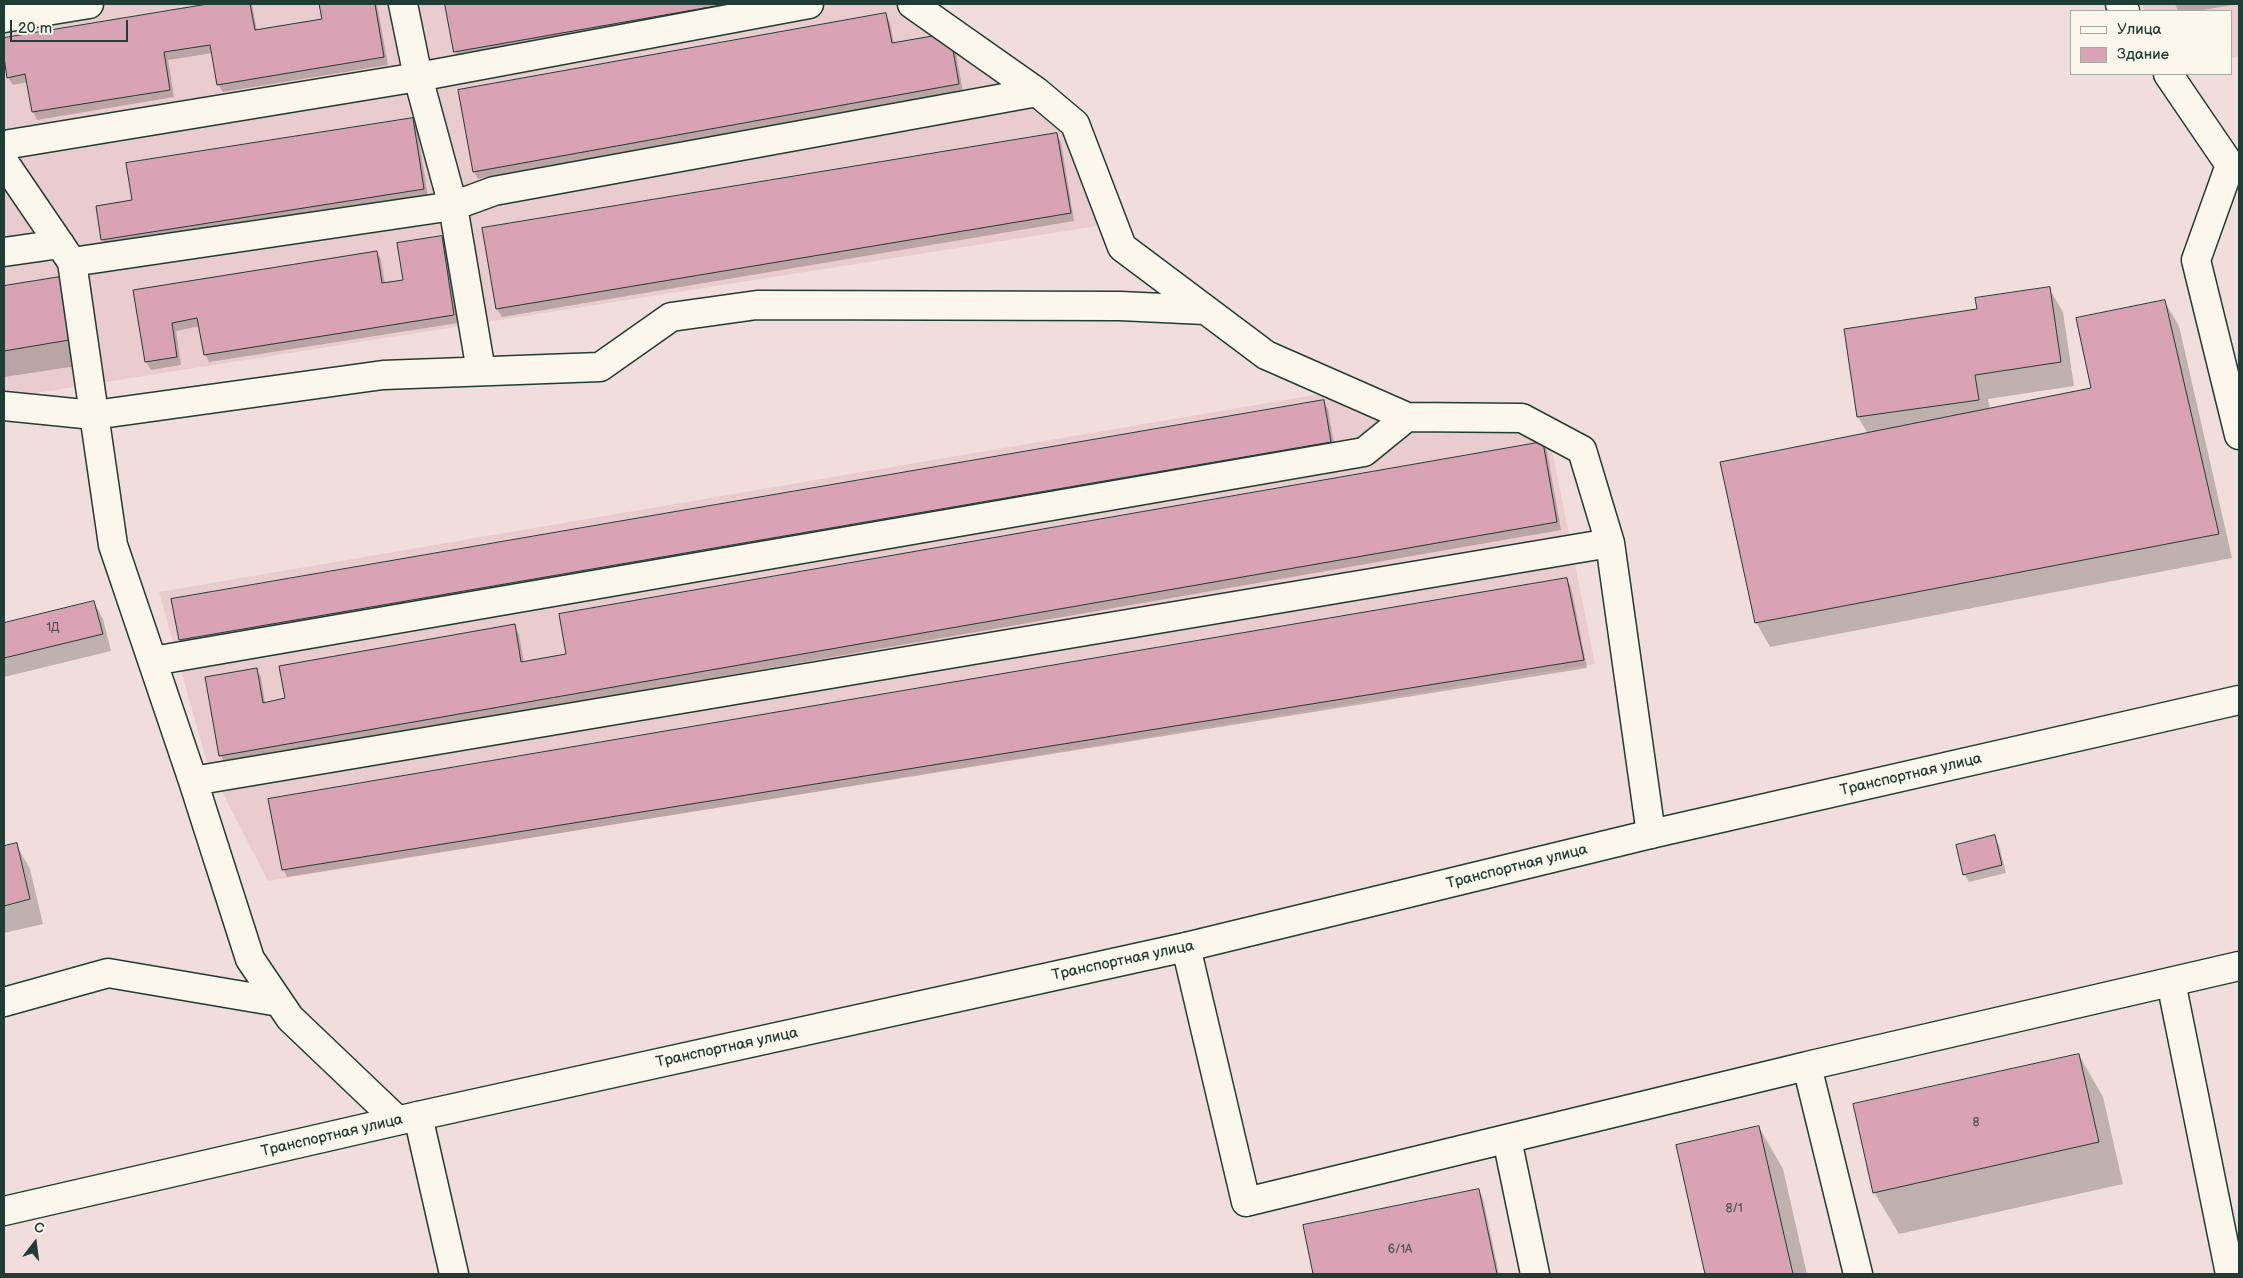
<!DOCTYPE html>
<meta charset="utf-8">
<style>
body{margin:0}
#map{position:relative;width:2243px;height:1278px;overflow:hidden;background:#f1dedc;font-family:"Balsamiq Sans",sans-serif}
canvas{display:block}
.frame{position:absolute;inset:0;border:5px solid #1f3d34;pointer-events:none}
.legend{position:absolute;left:2070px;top:10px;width:162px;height:65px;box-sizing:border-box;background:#fbf7ec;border:1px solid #a3ada2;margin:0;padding:6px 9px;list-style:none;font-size:15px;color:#1f3d34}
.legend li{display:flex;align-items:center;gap:10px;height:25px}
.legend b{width:25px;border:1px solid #a3ada2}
.north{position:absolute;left:10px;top:1218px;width:50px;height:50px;-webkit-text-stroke:4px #fbf7ec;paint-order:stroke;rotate:15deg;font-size:14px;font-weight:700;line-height:20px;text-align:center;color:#1f3d34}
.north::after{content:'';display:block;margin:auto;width:18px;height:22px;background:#1f3d34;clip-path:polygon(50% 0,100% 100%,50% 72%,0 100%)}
.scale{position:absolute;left:10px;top:20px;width:118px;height:22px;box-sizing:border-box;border:2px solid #1f3d34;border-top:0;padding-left:6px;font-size:15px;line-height:18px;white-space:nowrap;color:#1f3d34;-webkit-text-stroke:4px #fbf7ec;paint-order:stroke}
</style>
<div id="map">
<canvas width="2243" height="1278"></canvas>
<div class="frame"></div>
<ul class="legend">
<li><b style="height:6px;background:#fbf7ec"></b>Улица</li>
<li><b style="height:14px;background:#d9a2b5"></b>Здание</li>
</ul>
<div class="north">С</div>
<div class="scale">20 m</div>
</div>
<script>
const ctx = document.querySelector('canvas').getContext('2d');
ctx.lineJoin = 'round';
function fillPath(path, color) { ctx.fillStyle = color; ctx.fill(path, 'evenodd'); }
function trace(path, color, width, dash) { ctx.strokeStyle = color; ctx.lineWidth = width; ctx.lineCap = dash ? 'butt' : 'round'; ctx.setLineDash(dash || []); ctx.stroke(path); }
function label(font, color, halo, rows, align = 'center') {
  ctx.font = font + ' "Balsamiq Sans",sans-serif'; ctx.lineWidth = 5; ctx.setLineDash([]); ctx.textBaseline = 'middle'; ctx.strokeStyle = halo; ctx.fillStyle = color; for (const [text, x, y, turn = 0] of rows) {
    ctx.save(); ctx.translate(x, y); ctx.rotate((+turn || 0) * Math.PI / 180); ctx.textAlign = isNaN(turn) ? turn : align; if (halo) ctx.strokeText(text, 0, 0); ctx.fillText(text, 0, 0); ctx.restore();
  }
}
const built = new Path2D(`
 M4,4H933L1081,111L1104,225L4,398Z
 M2141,4H2239V56L2232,58V11H2144Z
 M1314,395L1550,440L1595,664L268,881L207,763L159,592Z`);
const shadow = new Path2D(`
 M215,4H252L257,31L323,20L320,4H377L388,65L223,92L218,84L213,53L168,60L174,97L37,120L33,112L28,82L13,85L8,77L4,39Z
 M446,4H775L460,59L455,51Z
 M2175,4H2239L2197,11H2178Z
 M885,14L890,22L894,44L954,42L963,92L478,179L474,172Z
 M412,120L417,127L428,197L107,247L102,239L133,201Z
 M1056,134L1061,142L1074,221L502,317L497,309Z
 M441,237L446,245L458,323L209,362L205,354L200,326L176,331L181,365L151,370L146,362L135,291L377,252L381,260L385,284L405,281Z
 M59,278L73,303L83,365L4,377V287Z
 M2049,288L2063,312L2074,386L1988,399L1990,410L2093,389L2165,302L2179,326L2232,558L1770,647L1756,622L1868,434L1858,417L1845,330L1978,310Z
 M1323,401L1328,409L1335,450L184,648L180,640Z
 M1542,443L1547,451L1561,530L225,763L220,755L256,669L261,677L265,703L286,699L514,626L519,634L524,663Z
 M1567,579L1571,587L1587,668L287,877L283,869Z
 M94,602L103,619L111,651L4,677V624Z
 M1994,837L1999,845L2006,873L1969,882L1964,874Z
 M16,844L30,869L43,924L4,933V847Z
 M2079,1055L2103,1097L2123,1184L1899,1234L1874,1192Z
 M1759,1127L1783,1169L1807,1274H1706L1677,1146Z
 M1479,1190L1483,1198L1499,1274H1314L1304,1226Z`);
const building = new Path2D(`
 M208,4H250L255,30L322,19L319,4H375L384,57L217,85L210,45L164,52L170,90L32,112L25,74L7,78L4,57V38Z
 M445,4H727L454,52Z
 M886,13L892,43L950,33L959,84L473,172L458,90Z
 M413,118L424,189L101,240L96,206L132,200L126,163Z
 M1057,133L1071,213L496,309L482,228Z
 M442,236L454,315L204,355L197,318L172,323L177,357L145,362L133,290L377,251L382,283L403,280L397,243Z
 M60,277L69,340L4,351V286Z
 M2050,287L2061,362L1975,375L1979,400L1857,417L1844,329L1977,309L1975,298Z
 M2165,300L2219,534L1755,623L1720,462L2091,388L2076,318Z
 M1324,400L1331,442L179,640L171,599Z
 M1543,442L1557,522L219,756L205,677L257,668L263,703L285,698L279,666L515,624L521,662L566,654L559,614Z
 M1567,578L1584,660L282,870L268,799Z
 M94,601L103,634L4,658V623Z
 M1995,835L2002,865L1963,875L1956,845Z
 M17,843L30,899L4,906V846Z
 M2079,1054L2099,1142L1873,1193L1853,1104Z
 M1759,1126L1793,1274H1705L1676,1145Z
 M1479,1189L1497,1274H1313L1303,1225Z`);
const minor = new Path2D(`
 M403,4L418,77L453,206L481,371
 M912,4L1037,92L1075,124L1122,247L1266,355L1407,417L1522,418L1582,450L1610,543L1651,834
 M2120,4L2125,11
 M4,18L89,4
 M2168,74L2230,165L2196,260L2239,435
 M4,145L418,77L809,4
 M4,162L72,262L113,545L193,781L250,959L290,1018L397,1120
 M4,252L60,244
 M72,262L453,206L494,191L1037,92
 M4,406L94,415L383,375L600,367L671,317L757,305L1120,306L1205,310
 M153,661L1364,452L1407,417
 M193,781L1610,543
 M1186,947L1246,1202L1807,1066
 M2171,982L2230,1274
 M4,1002L108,973L279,1002
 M418,1116L454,1274
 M1507,1139L1535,1274
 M1858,1274L1807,1066L2239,966`);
const major = new Path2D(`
 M4,1211L418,1116L1186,947L1651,834L2239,700`);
const numberNames = [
 ["1Д",53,628],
 ["8",1976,1123],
 ["8/1",1734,1209],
 ["6/1А",1400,1250]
];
const streetNames = [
 ["Транспортная улица",1911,775,-13],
 ["Транспортная улица",1517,867,-14],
 ["Транспортная улица",1123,961,-12],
 ["Транспортная улица",727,1048,-12],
 ["Транспортная улица",332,1136,-13]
];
fillPath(built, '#eaccd0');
fillPath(shadow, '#0003');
fillPath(building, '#d9a2b5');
trace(building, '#1f3d34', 1);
trace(minor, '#1f3d34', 31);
trace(major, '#1f3d34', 31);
trace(minor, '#fbf7ec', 28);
trace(major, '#fbf7ec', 28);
label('12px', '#4e5654', null, numberNames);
label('15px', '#1f3d34', '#fbf7ec', streetNames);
</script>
